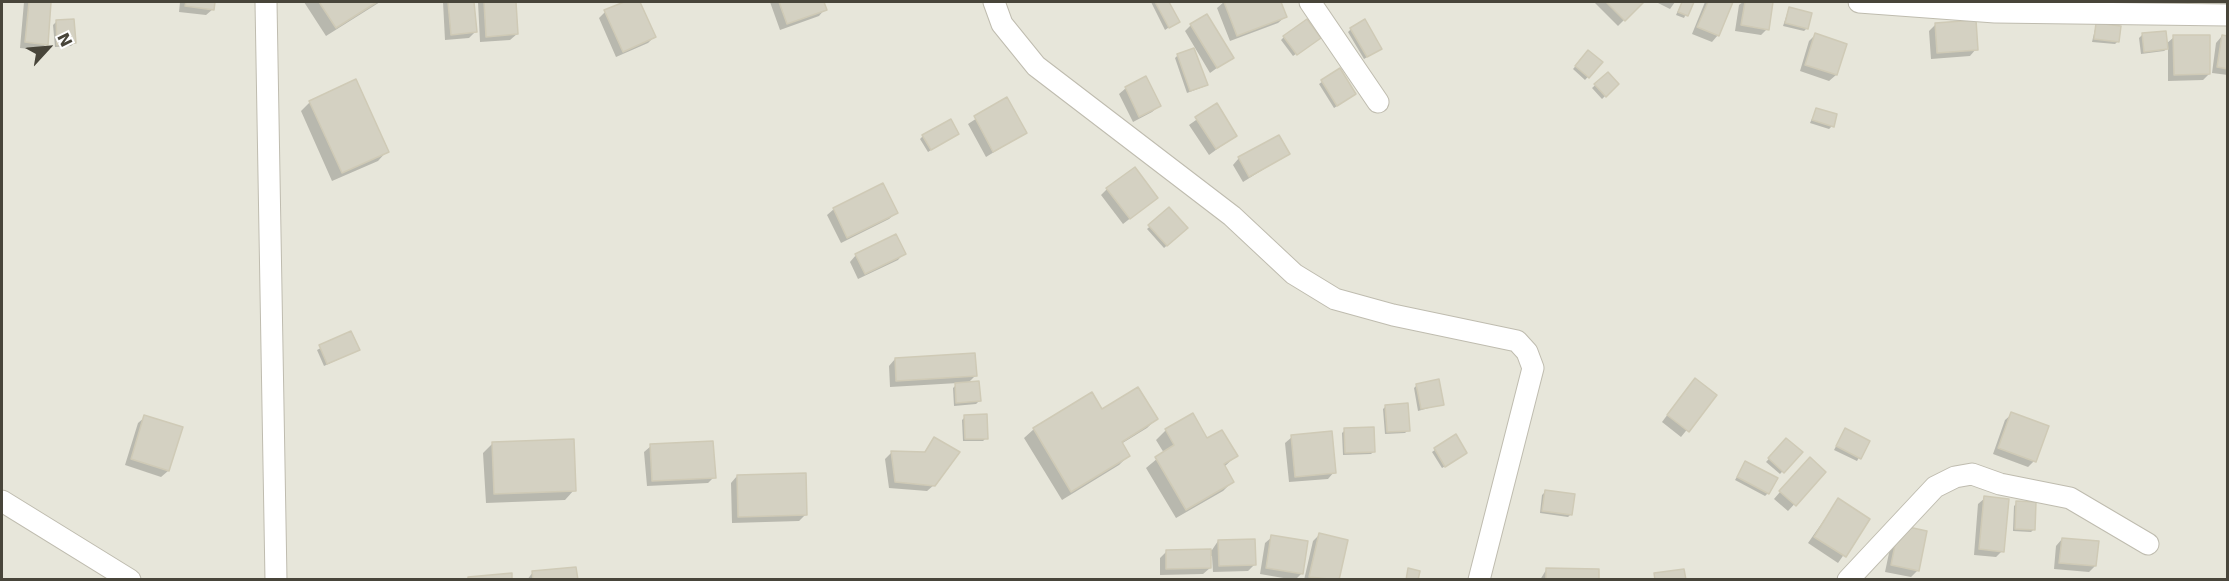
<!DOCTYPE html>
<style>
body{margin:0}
#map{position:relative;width:2229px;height:581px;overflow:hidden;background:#f4f3ec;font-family:"DejaVu Sans",sans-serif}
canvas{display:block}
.frame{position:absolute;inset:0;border:3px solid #48453a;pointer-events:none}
.north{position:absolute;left:18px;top:18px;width:60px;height:60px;-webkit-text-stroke:4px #fff;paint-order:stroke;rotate:64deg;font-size:16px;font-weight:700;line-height:24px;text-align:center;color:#48453a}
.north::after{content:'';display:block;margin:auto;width:21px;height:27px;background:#48453a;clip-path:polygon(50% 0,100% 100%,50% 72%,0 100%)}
</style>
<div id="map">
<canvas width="2229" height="581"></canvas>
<div class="frame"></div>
<div class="north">N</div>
</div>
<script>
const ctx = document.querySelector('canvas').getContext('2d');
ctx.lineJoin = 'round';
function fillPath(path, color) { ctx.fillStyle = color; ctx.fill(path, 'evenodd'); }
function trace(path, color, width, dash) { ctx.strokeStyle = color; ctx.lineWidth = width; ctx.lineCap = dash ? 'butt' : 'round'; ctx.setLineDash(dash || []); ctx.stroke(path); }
const residential = new Path2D(`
 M2,2H2227V579H2Z`);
const shadow = new Path2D(`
 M24,2H50L46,44L40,50L20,48Z
 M180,2H213V9L206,15L179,12Z
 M304,2H380L326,36Z
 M443,2H472L475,32L469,38L445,40Z
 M478,2H515L517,34L510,40L480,42Z
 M628,2H639L654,37L648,43L616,57L599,18L605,12Z
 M770,2H822L825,9L819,16L780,30Z
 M1151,2H1167L1178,21L1165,30Z
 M1224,2H1279L1285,17L1278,23L1230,41L1217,8Z
 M1594,2H1642L1618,26Z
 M1656,2H1675L1670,9Z
 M1682,2H1692L1684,18L1676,15Z
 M1705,2H1732L1718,35L1712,42L1692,34Z
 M1743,2L1771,3L1767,29L1761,35L1735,31L1739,5Z
 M2199,2H2228V6L2198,3Z
 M1789,8L1807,28L1804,31L1783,26Z
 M56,22L74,43L71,46L55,47L53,25Z
 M1191,25L1232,57L1210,73L1185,31Z
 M1935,25L1976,49L1970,56L1931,59L1929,31Z
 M2096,25L2118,41L2115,44L2092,42Z
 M1351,29L1377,51L1364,59L1348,32Z
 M1815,35L1845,45L1836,75L1829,81L1800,71L1809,41Z
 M2142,35L2166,44L2174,37L2209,74L2203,80L2168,81V48L2164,51L2141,54L2139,38Z
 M2222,36L2228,37V75L2212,73L2216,43Z
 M1284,37L1316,40L1293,56L1281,40Z
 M1588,52L1601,62L1585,80L1573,69Z
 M1178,55L1206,84L1203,87L1187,93L1175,58Z
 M1339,70L1351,97L1334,108L1319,84Z
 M1608,74L1617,84L1602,99L1592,88Z
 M1126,88L1159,106L1152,112L1133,122L1119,94Z
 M1006,99L1025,133L986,157L968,124Z
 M310,102L387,151L378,161L332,181L301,111Z
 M1217,105L1235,136L1209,155L1189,125Z
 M1816,110L1832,126L1829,129L1810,123Z
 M957,134L928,152L920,139L923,136Z
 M1288,154L1243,182L1233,165L1239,158Z
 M1107,189L1156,198L1123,224L1101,195Z
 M834,209L896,213L889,219L841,243L827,215Z
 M1169,209L1186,228L1164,248L1147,229Z
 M904,253L898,260L858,279L850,262L856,255Z
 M350,333L358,350L324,366L317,350Z
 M895,359L975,376L967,384L979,401L976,404L954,406L953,388L958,383L890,387L889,366Z
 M1417,385L1443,404L1418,411L1414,388Z
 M1689,386L1715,395L1681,437L1662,422Z
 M1091,394L1101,411L1156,419L1147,428L1121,444L1128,456L1119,465L1062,500L1024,438L1034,429Z
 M1386,406L1408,430L1405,433L1385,434L1383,409Z
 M2012,414L2034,461L2028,467L1993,454L2005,420Z
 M145,417L181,428L168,471L161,477L125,465L138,423Z
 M965,417L986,438L983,441H963L962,420Z
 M1166,430L1207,440L1236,456L1224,467L1232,482L1223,491L1176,518L1146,468L1164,453L1156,440Z
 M1345,430L1374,451L1371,454L1343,455L1342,433Z
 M1843,433L1868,441L1857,461L1834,450Z
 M1455,436L1462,456L1442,468L1432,452Z
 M1292,437L1334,472L1328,479L1289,482L1285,443Z
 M934,439V485L927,491L889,488L885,459L891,453L923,454Z
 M1786,440L1800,452L1780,474L1766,462Z
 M493,443L574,490L565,500L486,503L483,453Z
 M651,446L714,477L708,483L647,486L644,452Z
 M1746,462L1768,493L1765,496L1735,480Z
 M1803,465L1824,472L1788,511L1774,499Z
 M737,476L806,514L799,521L732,523L731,483Z
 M1545,492L1571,514L1568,517L1540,513L1542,495Z
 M1985,498L2002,551L1996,557L1974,555L1978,504Z
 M1838,500L1868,520L1838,563L1808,543Z
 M2017,503L2034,529L2031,532L2013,531L2014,506Z
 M1893,534L1918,570L1911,577L1885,572Z
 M1319,535L1337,580H1304L1313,541Z
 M1272,537L1302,573L1295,580L1260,574L1265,543Z
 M2062,539L2095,566L2089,572L2054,569L2056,546Z
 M1218,541L1255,564L1248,571L1213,572L1212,556H1210V568L1203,574L1160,575V558L1166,552L1212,550Z
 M1546,570L1598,580H1540Z
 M533,572L576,580H527Z`);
const building = new Path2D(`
 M29,2H51L48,45L25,42Z
 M186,2H215L214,10L185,6Z
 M319,2H377L336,28Z
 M448,2H474L477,32L451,35Z
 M484,2H516L518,34L486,37Z
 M624,2H640L656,37L623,52L604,10Z
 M779,2H824L827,10L787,24Z
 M1155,2H1169L1180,22L1169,28Z
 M1224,2H1281L1287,17L1237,36Z
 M1606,2H1644L1625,21Z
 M1682,2H1694L1688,16L1678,12Z
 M1708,2H1733L1719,36L1697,27Z
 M1745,2H1773L1769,30L1741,25Z
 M1789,7L1812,13L1808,29L1785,23Z
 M1207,14L1234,58L1217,68L1190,24Z
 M74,19L76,43L57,45L56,20Z
 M1307,19L1321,38L1297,55L1283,36Z
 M1365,19L1382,49L1367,57L1350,28Z
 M1976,20L1978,50L1937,53L1935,23Z
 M2096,23L2121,26L2119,42L2094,39Z
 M2166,31L2168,49L2144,52L2142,33Z
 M1815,33L1847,44L1837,75L1805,65Z
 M2173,35H2210V74L2174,75Z
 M2222,35L2228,36V69L2217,67Z
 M1194,48L1208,85L1190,91L1177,54Z
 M1588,50L1603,62L1589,78L1575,66Z
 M1340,68L1356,94L1337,106L1321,80Z
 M1608,72L1619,84L1606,97L1594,84Z
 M1146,76L1161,106L1139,117L1125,87Z
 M356,79L389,152L342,173L309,101Z
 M1007,97L1027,133L993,152L974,116Z
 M1217,103L1237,136L1216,149L1195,117Z
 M1816,108L1837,114L1834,127L1812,120Z
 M951,119L959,134L931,150L922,135Z
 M1279,135L1290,154L1249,177L1238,157Z
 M1135,167L1158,198L1130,219L1106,188Z
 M883,183L898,213L847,238L833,208Z
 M1169,207L1188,228L1167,246L1148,225Z
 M896,234L906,254L865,274L855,254Z
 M351,331L360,350L327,364L319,345Z
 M975,353L977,376L896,381L895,358Z
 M1695,378L1717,395L1689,432L1667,415Z
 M1439,379L1444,405L1421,409L1416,384Z
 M979,381L981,401L956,403L955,383Z
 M1138,387L1158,419L1122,442L1130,456L1071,492L1033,428L1092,392L1102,409Z
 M1408,403L1410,431L1387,432L1385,405Z
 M2011,412L2049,426L2036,462L1998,448Z
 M1193,413L1207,438L1222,430L1238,456L1224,464L1234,482L1186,510L1155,457L1174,445L1165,429Z
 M987,414L988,439H965L964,415Z
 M144,415L183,427L169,471L131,459Z
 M1374,427L1375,452L1345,453L1344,428Z
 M1845,428L1870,441L1861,459L1836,446Z
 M1332,431L1336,473L1295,477L1291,435Z
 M1456,434L1467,453L1445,467L1434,448Z
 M934,437L960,452L935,486L895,482L891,451L925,452Z
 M1786,438L1803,452L1784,473L1768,458Z
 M574,439L576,491L494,494L492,442Z
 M713,441L716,478L652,481L650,444Z
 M1810,457L1826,472L1796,506L1779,491Z
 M1745,461L1778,478L1769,494L1737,477Z
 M806,473L807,515L738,517L737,475Z
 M1545,490L1575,494L1572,515L1542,511Z
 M1984,496L2009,499L2004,552L1979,549Z
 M1838,498L1870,519L1846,557L1814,537Z
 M2016,501L2036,502L2035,530L2015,529Z
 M1899,525L1927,531L1919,571L1891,565Z
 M1319,533L1348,540L1339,580L1309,577Z
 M1271,535L1308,541L1303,574L1266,568Z
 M2062,538L2099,541L2096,566L2059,563Z
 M1255,539L1256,565L1219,566L1218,540Z
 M1211,549V568L1166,569V550Z
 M576,567L578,580H533L532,571Z
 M1408,568L1420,571L1418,580H1406Z
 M1546,568L1599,569V580H1546Z
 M1684,569L1686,580H1655L1654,573Z
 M512,573V580H468V577Z`);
const street = new Path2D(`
 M266,2L276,580
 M994,2L1002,24L1036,66L1232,216L1294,274L1335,299L1393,315L1517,341L1527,352L1533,368L1479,580
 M1310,2L1378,102
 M1859,2L1995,12L2228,15
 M2,501L130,580
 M1848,580L1935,487L1955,477L1972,474L2000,484L2070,498L2148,544`);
fillPath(residential, '#e7e6da');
fillPath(shadow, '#0003');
fillPath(building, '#d4d1c2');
trace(building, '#cfcab6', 1.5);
trace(street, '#bfbcaf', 23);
trace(street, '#fff', 21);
</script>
